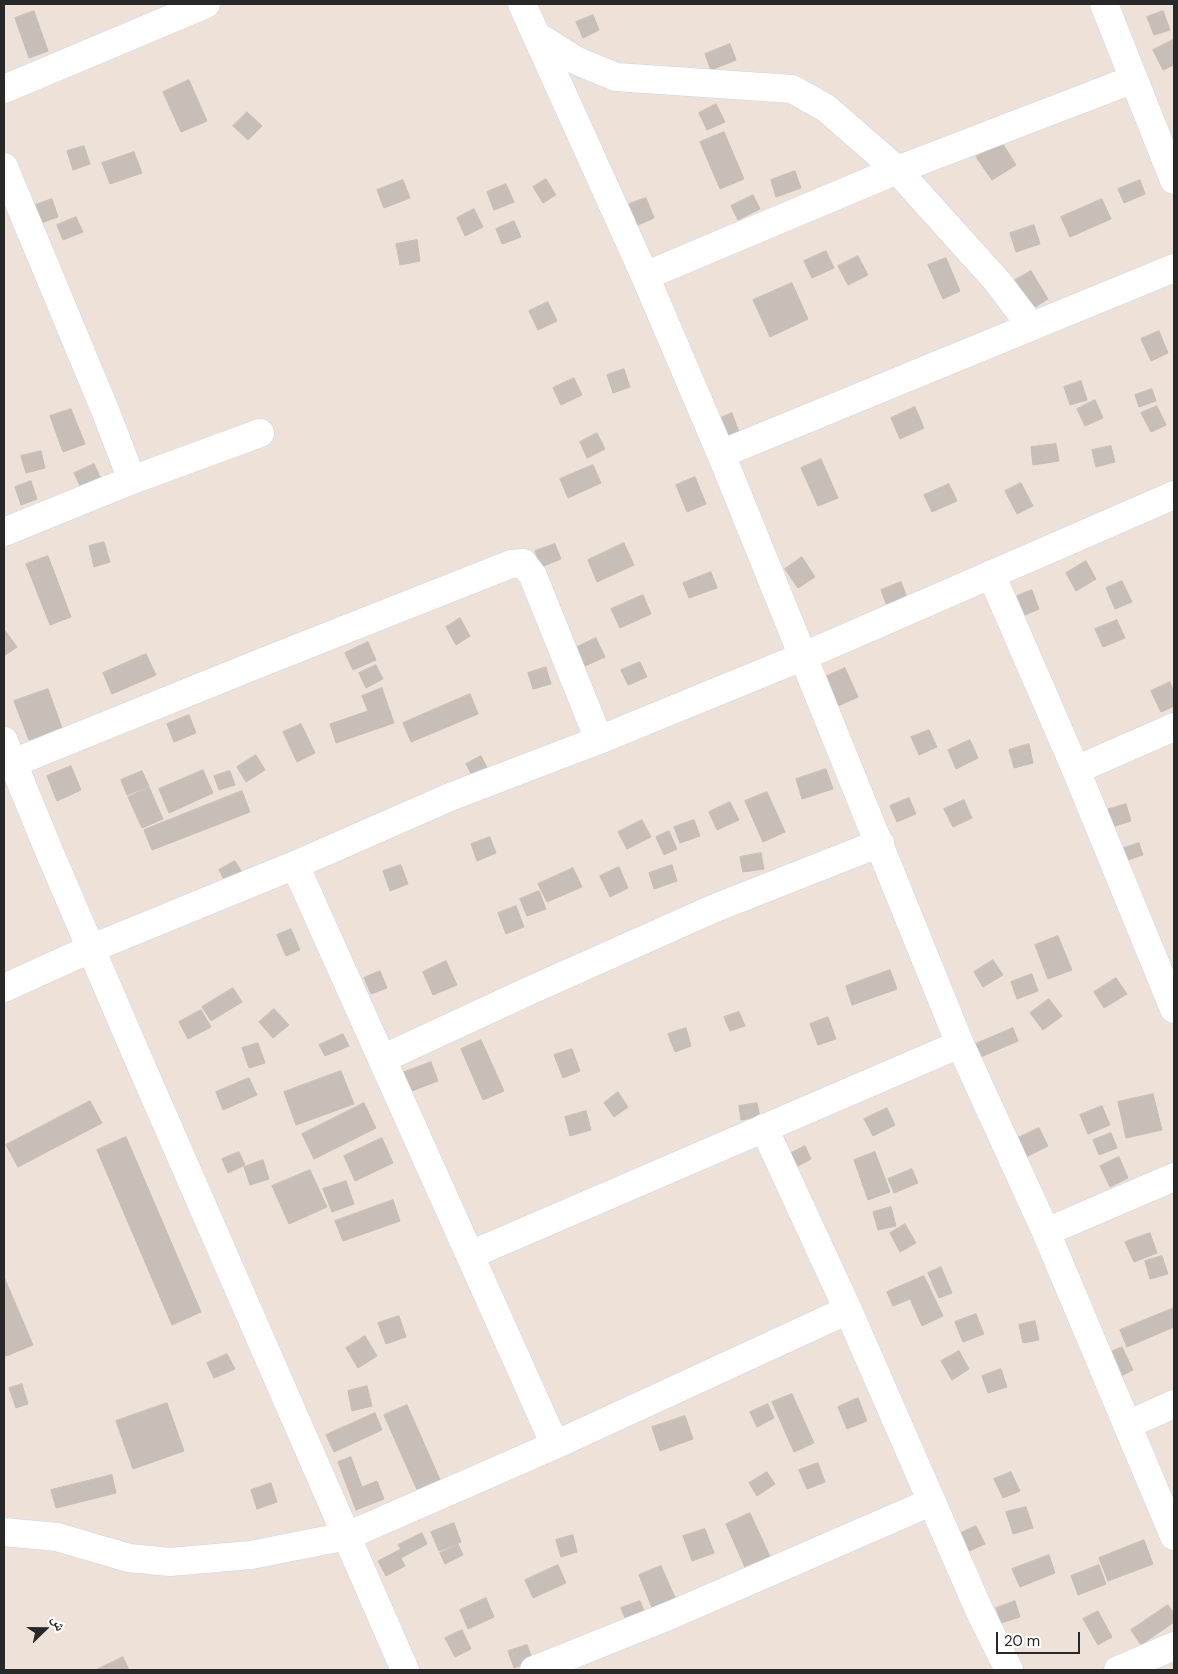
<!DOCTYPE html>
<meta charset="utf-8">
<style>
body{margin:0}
#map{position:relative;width:1178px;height:1674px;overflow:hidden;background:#ede1d8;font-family:"DM Sans","Noto Naskh Arabic",sans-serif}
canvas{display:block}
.frame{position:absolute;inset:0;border:5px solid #282828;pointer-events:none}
.north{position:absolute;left:20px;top:1604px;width:50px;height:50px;-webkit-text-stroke:4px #fff;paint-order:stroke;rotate:68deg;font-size:14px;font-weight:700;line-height:20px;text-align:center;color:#282828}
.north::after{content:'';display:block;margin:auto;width:18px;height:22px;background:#282828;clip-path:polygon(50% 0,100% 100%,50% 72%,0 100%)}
.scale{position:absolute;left:996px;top:1632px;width:84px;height:22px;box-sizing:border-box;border:2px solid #282828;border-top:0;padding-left:6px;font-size:15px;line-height:18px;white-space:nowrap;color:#282828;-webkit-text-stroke:4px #fff;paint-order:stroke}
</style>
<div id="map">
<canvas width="1178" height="1674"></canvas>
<div class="frame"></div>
<div class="north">ش</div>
<div class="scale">20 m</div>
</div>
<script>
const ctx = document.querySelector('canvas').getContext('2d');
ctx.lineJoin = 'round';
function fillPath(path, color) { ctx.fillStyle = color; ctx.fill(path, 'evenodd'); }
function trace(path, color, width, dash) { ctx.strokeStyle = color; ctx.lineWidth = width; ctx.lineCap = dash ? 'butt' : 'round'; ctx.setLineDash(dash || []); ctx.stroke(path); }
const building = new Path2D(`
 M34,11L48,51L29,58L15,18Z
 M1163,11L1170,30L1154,35L1147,17Z
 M593,15L599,30L583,38L576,22Z
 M1173,40L1174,43V65L1163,70L1153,50Z
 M730,44L736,60L711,70L705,54Z
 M189,80L207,121L181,132L163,92Z
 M716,104L725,122L707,130L699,113Z
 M247,112L262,126L248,140L233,126Z
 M724,132L744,179L720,189L700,142Z
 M1001,141L1016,165L992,180L976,157Z
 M84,146L90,164L73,170L67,151Z
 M134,152L142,173L110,184L102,163Z
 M795,171L801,188L776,197L771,180Z
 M546,179L556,195L543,203L533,187Z
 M403,180L410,198L384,208L377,190Z
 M1140,180L1145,194L1124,203L1118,189Z
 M506,184L514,202L494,210L487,192Z
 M753,195L760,209L738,220L731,206Z
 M646,198L654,218L638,225L629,204Z
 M52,199L58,217L41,223L35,205Z
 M1102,199L1111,219L1070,237L1061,217Z
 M474,209L483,227L465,236L457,218Z
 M76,217L83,232L63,240L57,225Z
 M514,221L521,237L502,244L496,229Z
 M1034,225L1040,244L1016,252L1010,233Z
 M417,240L420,261L400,265L396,244Z
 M826,251L834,268L812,278L804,261Z
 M858,256L868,275L848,285L838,266Z
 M946,258L960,291L943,299L928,265Z
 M1031,271L1048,299L1032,309L1015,280Z
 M792,283L808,319L770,337L753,300Z
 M548,302L557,321L538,330L529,311Z
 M1159,331L1168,353L1151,361L1141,339Z
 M624,369L630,387L613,393L607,375Z
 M574,378L582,395L561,405L553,388Z
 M1081,381L1087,400L1070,405L1064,387Z
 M1152,389L1156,401L1139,407L1135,395Z
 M1095,400L1103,418L1085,426L1077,409Z
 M1157,406L1166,425L1151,432L1141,413Z
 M915,407L924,428L900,439L891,418Z
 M71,409L85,444L63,452L50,416Z
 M732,413L739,432L722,440L714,421Z
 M597,433L605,449L587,458L580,442Z
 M1056,444L1059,461L1033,465L1031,447Z
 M1111,446L1115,462L1096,467L1092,450Z
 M41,451L45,468L26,473L21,456Z
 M821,459L838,498L818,506L801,468Z
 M94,464L104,485L84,494L74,473Z
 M593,465L601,483L568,498L560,479Z
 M695,477L706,504L687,512L676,485Z
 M31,481L37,499L21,505L15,487Z
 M1021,483L1033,506L1017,514L1005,491Z
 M949,484L957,501L932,512L924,495Z
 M104,542L110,562L94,567L89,546Z
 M624,543L634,565L597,582L588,560Z
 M555,544L561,559L541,567L535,551Z
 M48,556L71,617L50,625L26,564Z
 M802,557L815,577L798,588L785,569Z
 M1086,561L1096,579L1076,591L1066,573Z
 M711,572L717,588L689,598L683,583Z
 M1122,581L1132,602L1115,609L1106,588Z
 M901,582L908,600L888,609L881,590Z
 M1032,590L1039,609L1025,615L1017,596Z
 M643,595L651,614L620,628L611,609Z
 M460,618L470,636L456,645L446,627Z
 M1117,620L1125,638L1103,647L1095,629Z
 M4,629L17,647L4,656Z
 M596,638L605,657L585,666L577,647Z
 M368,642L376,660L353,670L345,653Z
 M146,654L156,675L112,694L103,673Z
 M640,662L647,677L628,685L621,670Z
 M376,665L383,679L366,688L359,673Z
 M546,667L551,684L533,689L528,673Z
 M845,668L858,697L838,706L825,677Z
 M1170,682L1174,693V706L1161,712L1151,691Z
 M382,688L394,723L336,743L330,724L368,711L362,696Z
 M48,689L62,728L29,740L14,701Z
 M470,694L478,714L411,742L403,723Z
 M189,715L196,733L174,742L167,724Z
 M301,724L315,753L297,762L283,732Z
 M929,730L937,747L919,755L911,737Z
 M970,740L978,758L956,769L948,750Z
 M1029,744L1033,763L1014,768L1009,750Z
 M256,755L265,770L246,782L237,767Z
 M481,756L490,773L475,781L466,764Z
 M71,766L81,790L57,801L47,776Z
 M826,769L833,789L802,799L796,779Z
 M203,770L213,793L169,813L159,789Z
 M142,771L149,786L127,795L121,780Z
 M230,771L235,785L219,790L214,776Z
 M149,787L163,819L142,828L128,797Z
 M242,791L250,812L152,850L144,830Z
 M767,792L785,832L763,842L745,801Z
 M909,798L916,814L897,822L890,806Z
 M964,800L972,818L953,827L944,809Z
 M730,802L739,820L717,830L709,812Z
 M1126,804L1131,821L1112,827L1106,810Z
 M642,820L651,837L627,849L618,832Z
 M694,820L700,836L680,843L674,827Z
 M669,831L677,849L664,855L656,837Z
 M490,837L496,853L477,861L471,844Z
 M1139,843L1143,855L1125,861L1121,849Z
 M761,853L764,869L743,872L740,857Z
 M235,861L243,874L226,883L219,870Z
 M401,865L408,884L390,891L383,871Z
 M672,865L677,881L654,889L649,873Z
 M619,867L628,888L610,897L600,876Z
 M573,868L582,887L547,902L538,884Z
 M539,891L546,909L527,916L520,899Z
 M516,906L524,927L506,934L498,913Z
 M291,929L300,950L286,956L277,935Z
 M1058,936L1072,970L1048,979L1035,945Z
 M993,960L1003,975L983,987L974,972Z
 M446,961L457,985L433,995L423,972Z
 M890,970L897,989L852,1005L846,986Z
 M380,971L387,988L371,994L364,978Z
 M1032,974L1038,991L1017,999L1011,982Z
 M1116,978L1127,994L1104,1008L1094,992Z
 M233,988L242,1002L211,1021L202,1007Z
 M1049,999L1062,1016L1043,1030L1030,1013Z
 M274,1009L289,1025L273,1038L259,1022Z
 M201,1010L211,1027L188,1039L179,1022Z
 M739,1012L745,1026L730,1031L724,1017Z
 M828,1017L836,1039L818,1045L810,1024Z
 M686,1028L691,1046L675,1052L668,1034Z
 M1013,1028L1018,1041L976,1059L971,1046Z
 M343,1034L349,1046L325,1056L319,1045Z
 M481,1040L504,1091L483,1100L461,1049Z
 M258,1043L265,1063L249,1068L242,1048Z
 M572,1049L580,1071L563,1078L554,1055Z
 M431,1062L438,1081L409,1092L402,1073Z
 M341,1071L354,1104L296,1125L284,1092Z
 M249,1078L257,1095L223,1110L216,1092Z
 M618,1092L628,1107L614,1117L604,1103Z
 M1153,1094L1162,1130L1126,1138L1118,1102Z
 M90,1101L102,1123L18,1167L6,1145Z
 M364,1103L376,1128L314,1159L302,1134Z
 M757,1103L760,1117L741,1120L739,1106Z
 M1102,1106L1110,1125L1088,1134L1080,1115Z
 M887,1108L895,1125L873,1136L864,1119Z
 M586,1111L591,1130L570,1136L565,1117Z
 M1039,1128L1048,1146L1022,1159L1013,1140Z
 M1111,1133L1117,1148L1099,1155L1093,1140Z
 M126,1137L201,1312L172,1325L97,1150Z
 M382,1138L393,1163L355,1181L344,1156Z
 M805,1146L811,1159L789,1171L782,1158Z
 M239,1152L245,1165L228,1173L222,1159Z
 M875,1152L890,1192L868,1200L854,1160Z
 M1119,1157L1128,1178L1110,1187L1100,1166Z
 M263,1160L269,1179L250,1185L244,1167Z
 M912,1169L918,1183L894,1193L888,1179Z
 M310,1170L327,1207L289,1224L272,1186Z
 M346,1181L354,1204L332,1212L323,1189Z
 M393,1200L400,1221L343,1241L335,1221Z
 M891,1207L896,1226L878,1230L873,1212Z
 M905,1224L916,1243L900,1252L890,1233Z
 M1150,1233L1157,1253L1134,1262L1125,1242Z
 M1162,1256L1168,1274L1150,1279L1145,1261Z
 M941,1267L952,1293L939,1298L928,1273Z
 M924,1276L943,1316L922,1326L910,1299L893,1306L887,1292Z
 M4,1277L33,1345L6,1356L4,1351Z
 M1174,1308V1327L1127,1347L1120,1330Z
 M976,1314L984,1334L963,1342L955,1322Z
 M399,1316L406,1337L386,1344L378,1323Z
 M1035,1321L1039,1340L1023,1343L1019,1325Z
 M365,1336L377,1356L358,1368L346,1348Z
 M1122,1347L1133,1370L1115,1379L1104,1355Z
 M959,1351L969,1369L952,1380L941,1361Z
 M227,1354L235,1369L214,1378L207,1363Z
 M1001,1369L1007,1387L988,1393L982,1376Z
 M22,1384L28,1404L16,1408L9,1388Z
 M367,1386L372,1406L352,1411L348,1391Z
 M792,1394L814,1443L794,1452L772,1402Z
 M858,1398L867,1421L847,1429L838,1407Z
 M167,1403L184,1451L133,1469L116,1421Z
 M768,1404L774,1418L757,1427L750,1412Z
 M407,1405L441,1482L418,1492L384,1415Z
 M375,1413L382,1430L334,1452L326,1435Z
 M685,1416L693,1439L660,1451L652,1427Z
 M351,1457L362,1487L377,1481L384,1499L356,1510L338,1462Z
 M818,1463L825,1482L807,1489L799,1470Z
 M767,1472L775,1484L757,1496L749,1483Z
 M1011,1472L1020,1491L1003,1498L994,1479Z
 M112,1475L116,1493L56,1508L51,1490Z
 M271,1483L277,1502L257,1509L251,1490Z
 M1026,1507L1033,1528L1013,1534L1006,1512Z
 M750,1513L772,1561L747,1572L726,1524Z
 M454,1523L461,1542L439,1551L431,1532Z
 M976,1526L985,1544L958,1556L950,1538Z
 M705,1529L714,1553L692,1561L683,1536Z
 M422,1533L427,1544L401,1558L405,1566L386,1576L378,1561L401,1549L398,1545Z
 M573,1535L577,1552L561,1557L556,1540Z
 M1144,1540L1153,1564L1108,1581L1099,1558Z
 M458,1544L463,1555L445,1564L440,1553Z
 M1049,1555L1055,1573L1020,1587L1012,1569Z
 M558,1565L566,1583L533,1598L525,1580Z
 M1099,1565L1106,1584L1078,1595L1071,1576Z
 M661,1566L678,1604L655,1615L639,1575Z
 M486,1598L494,1617L468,1629L460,1610Z
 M640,1601L646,1616L627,1623L621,1608Z
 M1015,1601L1020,1617L1001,1623L996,1608Z
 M1168,1605L1174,1614V1622L1141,1645L1131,1630Z
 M1098,1611L1112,1637L1098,1645L1083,1619Z
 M462,1630L471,1649L455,1657L445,1638Z
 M527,1645L533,1661L514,1668L508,1651Z
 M123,1657L129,1670H96Z`);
const street = new Path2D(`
 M522,4L645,276L721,454L960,1044L1046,1232L1174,1536
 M1104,4L1174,180
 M536,35L577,61L616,77L792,89L826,108L897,170L997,281L1031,326
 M4,89L206,4
 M4,167L105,410L132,480
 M645,276L897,170L1134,79
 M721,454L1174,268
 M4,532L132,480L260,433
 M991,574L1076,770L1174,1009
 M13,763L263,662L511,564L523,563L533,576L599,740
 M1076,770L1174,727
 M295,865L555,1445
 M4,988L90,949L295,865L450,797L599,740L804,656L1174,495
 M382,1059L531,990L715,908L880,843
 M764,1128L848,1310L980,1612L1009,1670
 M1046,1232L1174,1177
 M470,1255L960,1044
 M1127,1425L1174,1404
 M4,1532L57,1537L129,1558L170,1562L251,1555L347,1536L555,1445L848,1310
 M534,1670L671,1615L931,1502`);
const secondary = new Path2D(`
 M4,741L49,851L137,1056L405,1670
 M1118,1670L1174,1646`);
fillPath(building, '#c7beb8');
trace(building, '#c8bdb2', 1);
trace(street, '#cdd5e3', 29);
trace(secondary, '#cdd5e3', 29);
trace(street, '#fff', 28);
trace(secondary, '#fff', 28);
</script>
